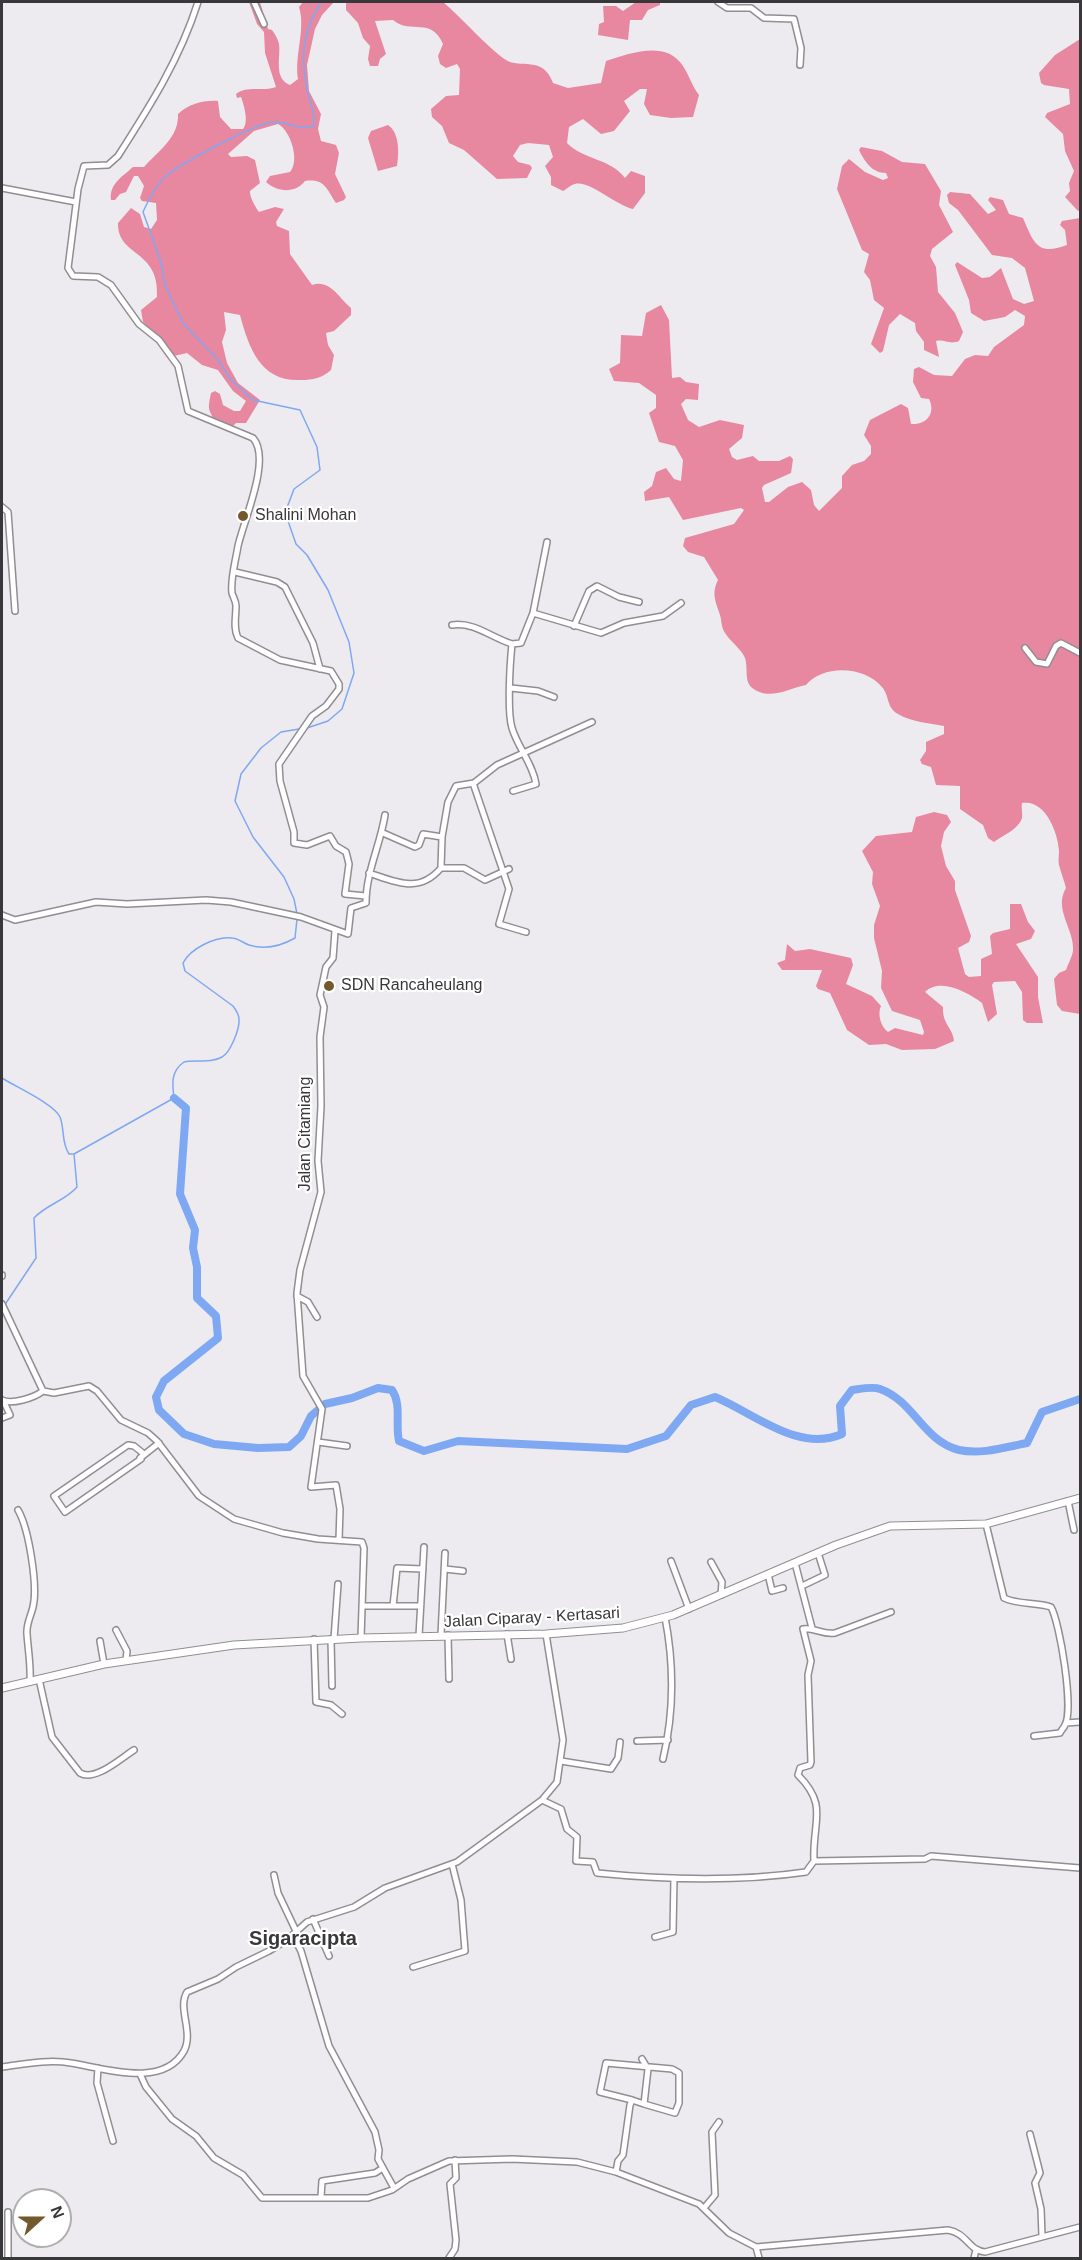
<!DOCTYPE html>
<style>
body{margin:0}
#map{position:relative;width:1082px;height:2260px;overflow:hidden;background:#edebef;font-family:Helvetica,sans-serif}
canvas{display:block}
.frame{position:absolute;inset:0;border:3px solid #383739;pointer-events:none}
.north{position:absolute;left:12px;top:2188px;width:60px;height:60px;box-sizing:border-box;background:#fff;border:2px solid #afafb0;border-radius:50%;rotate:69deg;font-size:16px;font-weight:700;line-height:24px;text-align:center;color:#383739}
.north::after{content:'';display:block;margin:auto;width:21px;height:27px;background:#73592b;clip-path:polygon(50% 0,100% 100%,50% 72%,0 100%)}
</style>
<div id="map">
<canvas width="1082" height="2260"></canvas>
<div class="frame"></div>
<div class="north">N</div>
</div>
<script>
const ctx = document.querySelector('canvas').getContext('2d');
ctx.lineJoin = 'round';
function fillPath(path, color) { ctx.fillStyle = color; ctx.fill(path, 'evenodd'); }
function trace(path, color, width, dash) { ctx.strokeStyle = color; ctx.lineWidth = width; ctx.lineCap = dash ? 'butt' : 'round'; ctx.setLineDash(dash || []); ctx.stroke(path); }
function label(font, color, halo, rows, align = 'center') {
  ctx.font = font + ' Helvetica,sans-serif'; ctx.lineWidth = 4.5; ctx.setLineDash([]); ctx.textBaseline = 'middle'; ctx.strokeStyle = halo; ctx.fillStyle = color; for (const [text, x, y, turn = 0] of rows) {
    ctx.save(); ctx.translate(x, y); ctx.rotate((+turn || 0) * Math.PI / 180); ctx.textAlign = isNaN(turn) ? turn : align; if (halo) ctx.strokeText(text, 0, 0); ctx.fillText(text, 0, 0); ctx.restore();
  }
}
const forest = new Path2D(`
 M249,2H260L268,29L272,30C275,34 278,39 279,44C281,57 273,78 290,85L298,79C294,56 306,29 299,7L303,2H334L322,15L315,29L307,65L309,91L321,114L318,129L321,141L336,145L339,153L335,174L346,197L344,200L336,203C327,190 325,178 305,181C295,194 277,192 266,182L270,176L290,172C300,161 291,131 278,124L254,131L228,154L231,157L247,156L255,160L260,183L250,191C249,196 256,208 259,212L275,207L284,209L276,222L277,226L289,231L290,254L312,285C330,279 338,297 351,308V315L334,331L326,333L328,345L334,355L331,370C322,378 313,380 301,380C261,382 249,349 240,315L224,312L226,330L222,342L227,363L238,383L260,400L246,423H236L229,430L215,426C211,407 206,415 211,393L215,391L220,394L223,405L234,411H240L246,401L233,391L218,370L202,365L187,353L174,356L143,322L141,310L157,297C160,249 117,257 118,223L131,208L140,214L144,227L151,229L157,220L156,203L142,201L140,198L144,186L138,176H134L126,192L120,194L115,200H111C109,184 122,177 133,167H144C158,151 179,138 178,114C189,104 203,100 218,101L220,117L231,129H243C249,122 244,105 241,97L237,98L236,94C247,85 263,92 276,87L265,53L264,32L257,24Z
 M346,2H443C462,18 487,47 506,60C520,69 543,55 553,83L568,88L601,83L606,61C631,53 666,40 683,66C689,75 692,86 699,95L693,117L671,118L650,115L644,104L647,89H640L624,101L630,111L614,131L601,134L583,119L569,127L567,143C583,160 610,158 625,178L631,171L645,176V193L633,209C617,206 589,180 575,184C570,185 567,189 563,191L551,185V177L545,166L553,157L549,145L528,143L520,145L513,156L518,162L530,165L532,168L527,178L497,179L464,150L449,143L442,126L432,117L431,109L446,96L459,95L460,69L457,64L446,68L440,64L438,56L443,44C431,16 411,35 393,20L375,21L386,54L380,59L378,66H370L368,59L370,46L363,38L358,23L346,10Z
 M636,2H660V5L648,10L642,20H630L628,40L598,35L599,24L604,22L603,6H616L623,11Z
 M1080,39V210L1078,211L1065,197L1070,191L1069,183L1074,171L1065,151L1063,134L1045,117L1047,113L1070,104L1069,89L1044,85L1041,83L1039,73L1055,55Z
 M388,125C400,133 399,154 397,166L378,171L368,138L371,131Z
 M861,147L882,151L902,162L925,164L941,191L939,205L953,232L932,249L930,256L936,267L938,292L955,313L963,332L959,341C949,345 945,339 936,341L939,357L924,350V342L916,331L915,323L900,314L889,325L883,351L880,353L871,344L884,308L874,300L870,280L864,272L869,254L862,250L837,189L842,166L849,159L865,172L883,180L888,178L886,173C872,173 865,162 859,150Z
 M950,192L970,194L988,214L996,210L988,200L990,197L1003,200L1009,214L1023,218C1034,244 1038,256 1067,245L1065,230L1060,225L1062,221L1080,218V1014L1062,1011L1057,1005L1054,979L1059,973L1066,970C1068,964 1072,957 1073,951C1075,930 1053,909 1066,888C1064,880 1061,873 1059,865C1058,860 1059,856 1059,851C1058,832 1045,799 1022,803C1021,808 1023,814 1022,818C1018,830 1003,835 994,842L988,838L983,825L960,809V786L936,785L931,767L922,764L920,760L926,751V742L944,734V726C929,723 911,722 898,714C886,707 890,697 882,687C865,666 823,664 806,685C790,688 773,699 757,691C742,684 749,671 745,658C742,650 730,641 725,633C721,627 722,622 720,615C716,602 711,594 718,580L704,557L688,552L683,546L685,538L734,524L744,510L741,508L683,520L669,497L645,501L644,492L652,486L656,472L666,468L674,479L681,481L683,460L675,446L659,442L649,413L656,408V395L639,383L614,381L609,369L620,363L621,335L642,336L646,313L661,305L669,320L672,378L680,377L686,382L699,384L698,400L686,399L681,404L688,420L699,427L720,420L744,425L742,438L729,449L732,457L737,460L753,456L759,461H779L790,456L793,459L791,473L764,485L762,488L765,502H769L788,487L802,482L811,490L814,505L819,511L842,488V476L852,465L864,461L871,454V446L864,435L870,420L901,404L908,408L911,424C927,425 936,413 929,399L921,398L913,382L914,369L919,367L934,375L952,376L965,359L975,355L988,356L994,347L1024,325L1025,316L1015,310L1005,317L984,321L971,313L969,300L955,265L957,262L982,278L990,277L1001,268L1013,299L1024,304L1034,301L1025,268L1012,258L992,255L958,210L949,203L947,195Z
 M934,812L947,815L951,822L944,832L941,846L946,866L955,881V890L971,936L969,942L958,948L965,974L969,977L981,976V959L992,954L990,936L993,933L1010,929V904H1021L1028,922L1035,931L1031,939L1016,944L1038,977V997L1043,1023H1027L1023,1020L1022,992L1015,981L994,982L992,985L997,1014L988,1022L982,1003C968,993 941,977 925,992L943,1007C942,1024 953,1028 954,1041L935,1049L902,1050L886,1044L869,1045L847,1030L830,993L818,989L816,986L822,970H782L777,963L785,960L787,944L795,951L810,949L851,958L853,965L846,984L872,996L881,1006C877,1014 881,1027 888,1032L895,1028L923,1035L924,1032L920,1020L892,1011L881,988L882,971L874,938V925L880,906L872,884L873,872L862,851L876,836L912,832L916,817Z`);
const stream = new Path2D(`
 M307,728L328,721L342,709L354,673L349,642L328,590L307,555L296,544L288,521V505L294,489L320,470L317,447L300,410L253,400L231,380L218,360L183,323L165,285L161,262L143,212C148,201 156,185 165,177C179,164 256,123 273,122C288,121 298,131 314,126C315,113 311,105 308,93C300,59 302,32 321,2
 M297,914L294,899L284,877L253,837L235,801L241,774L261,748L281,732L299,729
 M2,1078C16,1087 54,1104 60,1117C65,1130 61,1142 69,1154H74
 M4,1306L36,1258L34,1218C47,1204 65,1201 77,1187L74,1154L174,1098C172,1083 171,1071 184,1062C196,1059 210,1064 222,1057C230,1053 240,1029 239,1019C239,1015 236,1010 233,1006L185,971L183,963C190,949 215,936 232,938C238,938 243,943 249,945C265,950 281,946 295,938L297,919`);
const river = new Path2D(`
 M174,1098L186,1108L180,1194L195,1230L193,1248L197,1267V1298L216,1316L218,1338L164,1381L156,1397L159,1410L184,1434L214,1444L258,1448L289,1447L301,1436L311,1416L325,1404L352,1398L378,1388L392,1390C402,1405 395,1424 399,1441L424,1451L458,1441L627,1449L666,1436L691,1405L715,1397C754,1413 798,1453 842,1434L840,1406L852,1390C860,1389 873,1386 880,1389C914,1401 923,1441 959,1450C981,1455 1006,1447 1027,1443L1042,1412L1080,1399`);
const minor = new Path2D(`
 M198,2C180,59 150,106 118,156L108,165L84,166L78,189L68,268L73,276L98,277L111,285L139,324L159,340L178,366L188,411L253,438C272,459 243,522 238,546C236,559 230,580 232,593C233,597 236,601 236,606C236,617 233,628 238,638L280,660L331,671L339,684V689L326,706L312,716L279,764L280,781L294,832V843L307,845L330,836L336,846L346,852L349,864L345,894L366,896
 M254,2L264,24
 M718,2L727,8H751L764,18L794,19L801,48L800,65
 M2,188L76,202
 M2,507L8,512L15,611
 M235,572L277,582L285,587L313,643L320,669
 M533,613L601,633L624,623L663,616L681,603
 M452,625C475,622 490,637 512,644
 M574,626L589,591L597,586L619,597L639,602
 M1025,648L1036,662L1047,664L1056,646L1061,643L1080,653
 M511,688L538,691L554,697
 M473,783L509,889L499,924L526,932
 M513,791L536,784C533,764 518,748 512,728C507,712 510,663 512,644L521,643L533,613L547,542
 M383,833L415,847L419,845L423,834L442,837L441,868H464L485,880L509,869
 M442,837L448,802L456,786L474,783L497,765L592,722
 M369,873C396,882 419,894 441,868
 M2,915L15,920L96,902L127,904L206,900L231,902L301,917L348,934L351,908L366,903C366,872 380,846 385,815
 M335,931L333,958L326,967L320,995L324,1007L320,1037L321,1106L318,1161L321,1192L300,1270L297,1293L303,1376L322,1409L311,1487L336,1485L340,1509L339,1540
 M2,1275V1276
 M297,1296L308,1302L317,1317
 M2,1304L43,1391L54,1393L89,1386L97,1391L121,1420L148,1433L157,1441L199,1496L234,1519L283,1533L318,1539L362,1542L364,1548L361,1638
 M2,1400C11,1405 34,1398 43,1391
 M2,1418L10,1415L4,1402
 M318,1442L347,1446
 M144,1454L134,1446L128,1445L54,1496L65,1512L141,1459L140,1458L159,1443
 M1068,1501L1074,1530
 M18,1510C29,1529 38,1586 33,1607C31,1616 26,1624 27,1634C28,1649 31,1666 30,1681
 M986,1524L1004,1598C1019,1605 1036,1602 1051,1607C1060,1623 1074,1709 1065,1725C1064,1728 1061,1730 1060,1733L1034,1736
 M671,1561L689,1609
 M711,1562L722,1582L721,1595
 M795,1563L812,1628
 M445,1569L463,1571
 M768,1574L772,1591L783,1588
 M802,1586L825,1575L818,1553
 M362,1606H420
 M393,1606L397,1568L423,1569
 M116,1630L127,1651L126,1660
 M507,1634L511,1659
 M441,1635L445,1553
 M448,1635L449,1679
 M419,1636L424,1547
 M314,1639L316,1702L331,1705L342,1714
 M331,1639L332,1686
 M334,1639L338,1584
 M100,1641L104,1664
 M39,1679L52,1737L80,1773C95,1782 121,1758 134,1750
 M1066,1723L1080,1722
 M637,1741L668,1740
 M663,1759C674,1713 674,1664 665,1617
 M561,1761L611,1769L618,1758L620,1742
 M542,1800L561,1809L567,1829L577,1837L576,1861L593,1862L597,1873C667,1880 737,1882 806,1872L814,1861L925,1859L931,1856L1080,1868
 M814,1861C812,1821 829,1806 798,1775L800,1768L810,1765L811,1762L808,1675L811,1661L803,1629C814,1627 822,1635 835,1633L891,1612
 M274,1875L278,1893L296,1931
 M313,1919L329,1956
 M293,1936L301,1951L329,2046L375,2132L379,2150L378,2159L394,2188
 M655,1937L673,1932L674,1878
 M413,1967L465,1951L461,1900L452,1864
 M2,2067C24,2064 49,2059 71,2063C103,2068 163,2089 184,2051C194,2032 177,2008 187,1992L218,1979L236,1967L269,1951L288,1939L307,1922L354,1907L385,1888L457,1862L542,1800L557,1782L563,1740L546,1634
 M98,2068L97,2083L113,2141
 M140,2074L146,2087L172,2119L196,2136L214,2158L243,2175L262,2198H368L392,2190L408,2179L449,2161L512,2159L577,2162L616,2172L699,2204L729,2233L756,2247L948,2230C967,2233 969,2251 985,2252L1080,2227
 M632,2100L600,2092L606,2063L672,2069L679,2073V2103L675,2113L644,2104
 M1030,2134L1040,2173L1035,2183L1041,2209L1042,2236
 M616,2172L618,2161L623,2155L630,2105L632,2100L644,2104L648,2069L642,2059
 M321,2197L322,2181L375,2173L383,2168
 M704,2208L715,2195L712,2132L719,2122
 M756,2247L759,2258
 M8,2258V2212
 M449,2258L455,2249L456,2240L450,2184L456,2178L455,2160
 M974,2258L976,2250`);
const major = new Path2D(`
 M2,1688L104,1664L234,1645L361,1638L546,1634L623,1628L673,1615L836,1545L890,1526L986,1524L1080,1498`);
const markers = [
 [243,516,6,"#73592b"],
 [329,986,6,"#73592b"]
];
const poiNames = [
 ["Shalini Mohan",255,516],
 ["SDN Rancaheulang",341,986]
];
const streetNames = [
 ["Jalan Citamiang",306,1134,-90],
 ["Jalan Ciparay - Kertasari",532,1618,-3]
];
const quarterNames = [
 ["Sigaracipta",303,1939]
];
fillPath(forest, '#e788a0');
trace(stream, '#7fa8f3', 1.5);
trace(river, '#7fa8f3', 8);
trace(minor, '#908e92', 8);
trace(major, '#908e92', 9);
trace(minor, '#fff', 5);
trace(major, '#fff', 7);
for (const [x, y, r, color] of markers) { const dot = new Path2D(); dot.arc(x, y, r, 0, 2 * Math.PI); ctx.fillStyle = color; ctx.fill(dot); trace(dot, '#fff', 2); }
label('16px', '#383739', '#fff', poiNames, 'left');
label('16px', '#383739', '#fff', streetNames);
label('bold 20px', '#383739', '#fff', quarterNames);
</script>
